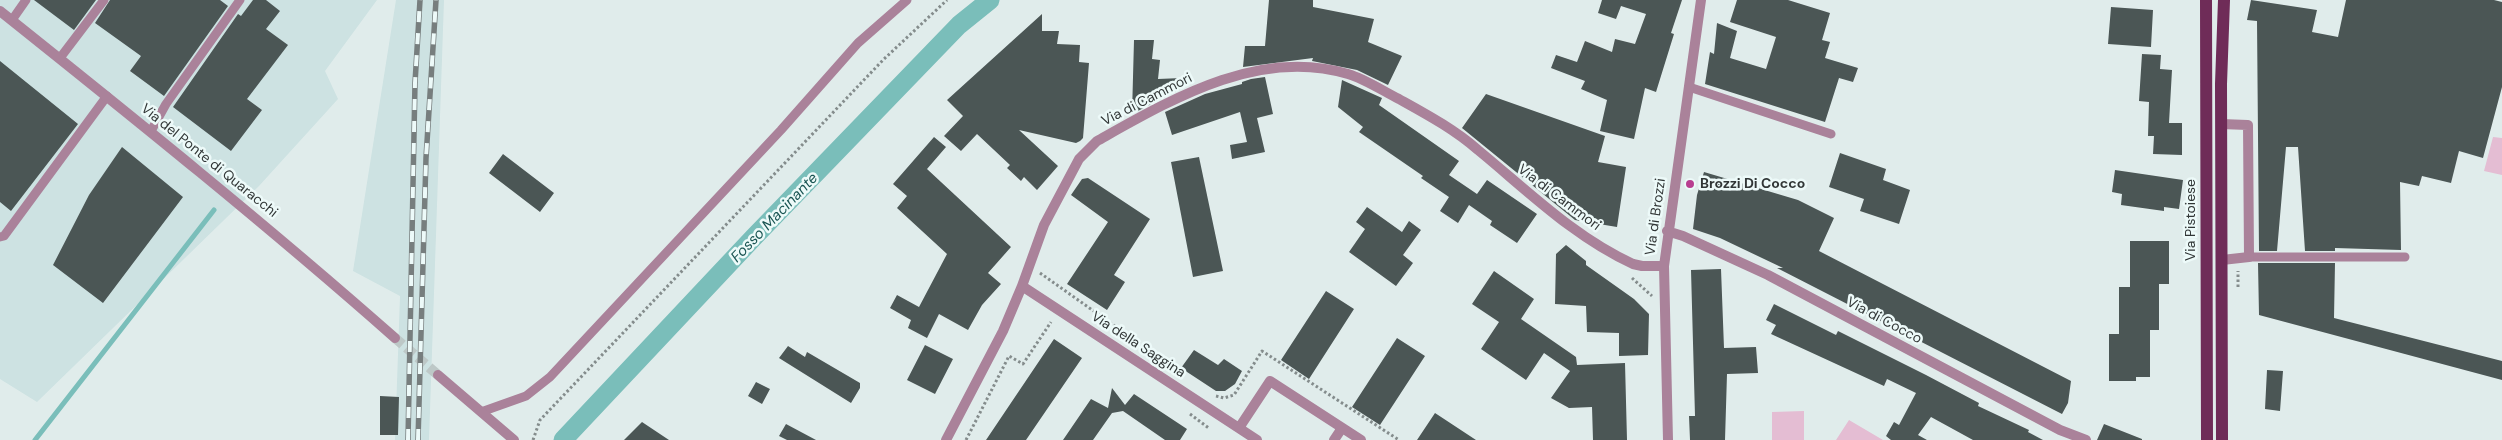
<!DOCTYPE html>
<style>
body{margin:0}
canvas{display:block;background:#e0eceb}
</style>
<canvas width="2502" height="440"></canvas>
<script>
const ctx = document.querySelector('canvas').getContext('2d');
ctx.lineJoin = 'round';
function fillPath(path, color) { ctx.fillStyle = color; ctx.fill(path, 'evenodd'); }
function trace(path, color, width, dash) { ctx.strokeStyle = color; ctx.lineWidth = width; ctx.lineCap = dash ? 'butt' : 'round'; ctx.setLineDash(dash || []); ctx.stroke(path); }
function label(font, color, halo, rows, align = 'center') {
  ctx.font = font + ' "DM Sans",sans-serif'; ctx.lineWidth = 5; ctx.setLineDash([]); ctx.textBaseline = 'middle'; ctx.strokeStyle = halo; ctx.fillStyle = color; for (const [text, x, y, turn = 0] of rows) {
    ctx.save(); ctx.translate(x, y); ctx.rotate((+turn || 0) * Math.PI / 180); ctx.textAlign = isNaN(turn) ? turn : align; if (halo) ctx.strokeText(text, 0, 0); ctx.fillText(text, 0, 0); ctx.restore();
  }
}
const built = new Path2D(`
 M0,0H377L325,71L338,99L259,186L37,402L0,379Z
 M396,0H444L429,440H395L400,296L353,271Z`);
const green = new Path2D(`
 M2493,137L2502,138V175L2484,171Z
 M1804,411V440H1772V412Z
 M1849,420L1883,440H1836Z`);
const stream = new Path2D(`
 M35,440L214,210`);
const canal = new Path2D(`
 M563,440L754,237L959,25L990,0`);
const building = new Path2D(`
 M34,0H96L74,30Z
 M110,0H220L228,6L164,96L130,71L141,56L95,23Z
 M253,0H266L280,11L266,29L288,45L247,99L262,110L231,151L173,107L238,14L241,16Z
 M1269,0H1313V7L1374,19L1368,42L1402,56L1388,85L1357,70L1312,61L1313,58L1243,67L1245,46H1265Z
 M1602,0H1682L1671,33L1674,34L1656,92L1645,88L1634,139L1600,131L1607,100L1581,89L1585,81L1551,68L1556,55L1577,62L1585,41L1612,52L1615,39L1635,44L1646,14L1621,6L1616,19L1598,13Z
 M1737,0H1788L1830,13L1822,40L1830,42L1825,58L1858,68L1853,82L1839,78L1825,122L1705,84L1710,52L1714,54L1717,23L1737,31L1730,58L1766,69L1776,37L1730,22Z
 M2251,0L2317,10L2312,32L2338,37L2346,0H2494L2502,2V87L2483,158L2459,151L2451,183L2422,176L2419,186L2400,182L2401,250L2335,248V251H2305L2298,147H2286L2277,251H2259L2257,21L2247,20Z
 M2111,7L2153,10L2151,47L2108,44Z
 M1042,14V31H1059L1057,44L1080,45L1079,62L1089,63L1083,138L1080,141L1076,143L1019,130L1058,166L1037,190L1024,177L1021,181L1007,168L1010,165L977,134L961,151L944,136L963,116L947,100Z
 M1134,40H1154L1152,59L1160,60L1158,79L1182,78V88L1132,114Z
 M2142,54L2161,55L2160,69L2172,70L2169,123H2182V155L2153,154L2154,136H2148L2149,102L2139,101Z
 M0,61L78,124L11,211L0,202Z
 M1265,77L1273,114L1257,118L1265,152L1232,159L1230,145L1247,142L1240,112L1172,135L1165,112L1205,94L1242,84V82L1251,79Z
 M1342,80L1382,98L1379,105L1459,161L1449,175L1477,194L1487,180L1537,214L1517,243L1490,225L1492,221L1469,205L1458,223L1440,211L1449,197L1421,178L1423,176L1359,132L1363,127L1338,107Z
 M1486,94L1605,136L1598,162L1626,167L1617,227L1575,220L1462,128Z
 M934,137L946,147L927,169L1011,247L988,273L1001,284L982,305L968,330L939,314L927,338L908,328L911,320L890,308L897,295L919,307L947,254L897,208L907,196L893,184Z
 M122,147L183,197L103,303L53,265L89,195Z
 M1840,153L1886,169L1883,180L1910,190L1899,224L1860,211L1864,199L1829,187Z
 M503,154L554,193L540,212L489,173Z
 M1199,157L1223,271L1193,277L1171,162Z
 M2115,170L2183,180L2179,209L2164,207V211L2121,205L2122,194L2112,192Z
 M1704,172L1798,200L1834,218L1819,251L2071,381L2068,403L2062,414L1777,268H1783L1720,238L1693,229L1697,195Z
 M1088,178L1150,219L1114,275L1125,282L1107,310L1067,284L1108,222L1071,195L1082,179Z
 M1367,207L1402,232L1409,221L1421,230L1403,255L1413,263L1396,286L1349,252L1365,229L1356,222Z
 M2130,241H2169V284H2159V330H2150V377H2136V381H2109V334H2119V287H2130Z
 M1566,245L1586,261V265L1634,299L1649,314L1648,355L1619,356V333L1587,332L1586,306L1555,304L1556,254Z
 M2258,263H2335L2334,318L2502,361V380L2259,315Z
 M1721,269L1724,348L1756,347L1758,373L1727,374L1725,440H1690L1689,416H1695L1691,270Z
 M1494,271L1534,299L1521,319L1576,357L1577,365L1625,363L1627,440H1593L1592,407L1569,408L1551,398L1570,371L1544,353L1526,380L1481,349L1499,322L1472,304Z
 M1326,291L1354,309L1309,379L1281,360Z
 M1774,304L1836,335L1838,331L1926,375L1979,403L1978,406L2029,430L2028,432L2043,440H1973L1931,417L1918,435L1927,440H1891L1886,436L1894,422L1899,425L1916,393L1887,379L1884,386L1771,334L1776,325L1766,320Z
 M1397,338L1425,356L1380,425L1352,407Z
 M1054,339L1082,358L1026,440H986Z
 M925,345L953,359L935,394L907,380Z
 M788,346L805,357L807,352L860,383V388L851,403L779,358Z
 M1194,350L1218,365L1224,359L1242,371L1235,384L1225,391H1216L1181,368Z
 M2267,370L2283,371L2280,411L2265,409Z
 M756,382L770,389L762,404L748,396Z
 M1112,388L1125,405L1134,394L1187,429L1180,440H1165L1123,411L1112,413L1093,440H1063L1091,399L1108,408Z
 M380,396L399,397L398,435H380Z
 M1435,413L1476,440H1417Z
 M642,422L669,440H624Z
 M786,424L816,440H787L779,436Z
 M2104,424L2142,439V440H2097Z`);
const streetTunnel = new Path2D(`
 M395,338L438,375`);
const path = new Path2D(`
 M1040,273L1160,358
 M1632,278L1652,296
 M2238,287V271
 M1216,396L1224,398L1234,395L1262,351L1399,440
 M1190,414L1210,429
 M533,440L540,420L883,60L947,0
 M966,440L1009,356L1023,364L1051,322`);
const lane = new Path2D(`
 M12,20L26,0
 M60,58L104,0
 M1689,87L1831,134
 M151,131L166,104L240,0
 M0,237L4,236L107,96
 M2249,257H2405
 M481,412L526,396L550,377L781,130L858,43L907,0`);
const street = new Path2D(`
 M0,11C134,118 267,225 395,338
 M2221,124L2248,125L2249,257L2222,260
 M1667,231L1683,236L1768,275L2060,430L2086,440
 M1022,286L1257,440
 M438,375L514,440
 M1239,428L1270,381L1361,440
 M946,440L1003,331L1022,286L1044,225L1079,159L1097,141C1172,99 1259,47 1348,74C1365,79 1383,91 1399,99C1426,114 1454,129 1478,150C1528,191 1574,237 1633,264L1642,266H1664
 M1334,440L1342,428
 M1668,440L1664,266L1701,0`);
const primary = new Path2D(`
 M2206,0L2207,440
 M2222,440L2221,84L2224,0`);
const rail = new Path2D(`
 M408,440L415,83L420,0
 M418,440L426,158L436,0`);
const markers = [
 [1690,184,5,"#b83e90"]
];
const streetNames = [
 ["Via di Cammori",1147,100,-27],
 ["Via del Ponte di Quaracchi",209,161,39],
 ["Via di Cammori",1559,198,37],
 ["Via di Brozzi",1656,217,-82],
 ["Via Pistoiese",2191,220,-90],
 ["Via di Cocco",1884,321,28],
 ["Via della Saggina",1138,345,33]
];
const poiNames = [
 ["Brozzi Di Cocco",1700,184]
];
const waterNames = [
 ["Fosso Macinante",775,218,-46]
];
fillPath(built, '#cde2e2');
fillPath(green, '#e4bdd3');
trace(stream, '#7abeba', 5);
trace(canal, '#7abeba', 19);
fillPath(building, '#4b5655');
trace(streetTunnel, '#bdc8c7', 10, [10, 5]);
trace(path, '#848c8c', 3, [2.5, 2.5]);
trace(lane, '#aa829a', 9);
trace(street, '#aa829a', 10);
trace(primary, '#6f2c58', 12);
trace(rail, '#777e7e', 5.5);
trace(rail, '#edfaf9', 4, [11]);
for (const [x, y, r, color] of markers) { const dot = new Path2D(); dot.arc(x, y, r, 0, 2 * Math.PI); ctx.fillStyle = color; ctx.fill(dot); trace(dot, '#edfaf9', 2); }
label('14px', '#313636', '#edfaf9', streetNames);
label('bold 14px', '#313636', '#edfaf9', poiNames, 'left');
label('italic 15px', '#195452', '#edfaf9', waterNames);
</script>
